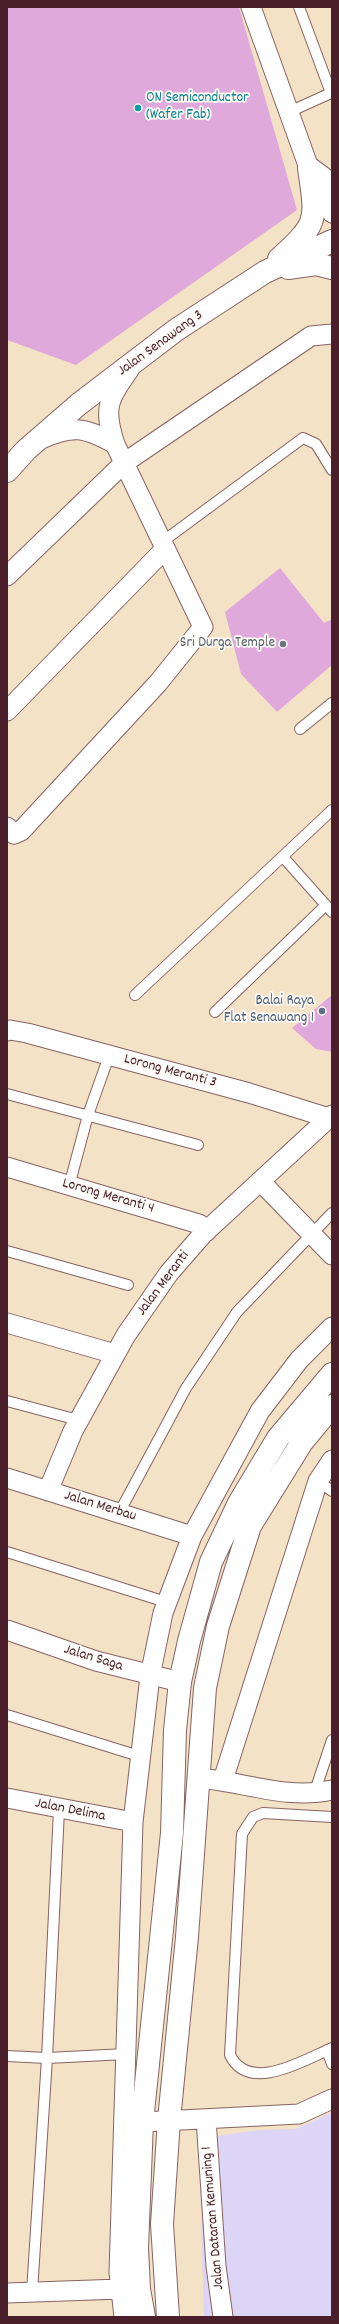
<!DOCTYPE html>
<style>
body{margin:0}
#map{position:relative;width:339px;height:2324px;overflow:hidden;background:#f4e2c7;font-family:Dekko,sans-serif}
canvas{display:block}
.frame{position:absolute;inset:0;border:8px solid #4a1f2b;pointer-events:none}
</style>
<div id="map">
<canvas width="339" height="2324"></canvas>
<div class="frame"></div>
</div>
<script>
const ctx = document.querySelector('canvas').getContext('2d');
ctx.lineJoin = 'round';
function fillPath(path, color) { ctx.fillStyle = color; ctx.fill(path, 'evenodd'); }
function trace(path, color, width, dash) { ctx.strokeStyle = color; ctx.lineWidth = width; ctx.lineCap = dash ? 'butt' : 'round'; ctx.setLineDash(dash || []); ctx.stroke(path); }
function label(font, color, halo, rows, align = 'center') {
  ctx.font = font + ' Dekko,sans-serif'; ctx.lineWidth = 3.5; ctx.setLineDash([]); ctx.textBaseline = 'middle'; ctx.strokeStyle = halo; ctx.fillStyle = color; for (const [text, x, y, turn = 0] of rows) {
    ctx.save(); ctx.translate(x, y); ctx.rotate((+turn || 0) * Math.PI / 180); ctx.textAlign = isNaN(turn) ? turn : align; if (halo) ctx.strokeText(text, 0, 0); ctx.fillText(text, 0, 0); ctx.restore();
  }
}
const built = new Path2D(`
 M332,2112V2317H204L200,2178L201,2138L259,2130L296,2129Z`);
const building = new Path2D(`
 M7,7H239L297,210L76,365L7,340Z
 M280,568L324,623L332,619V665L277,712L241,674L225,612Z
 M332,995V1052L316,1049L292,1028Z`);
const lane = new Path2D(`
 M289,112L331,93L299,7
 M162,542L303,438L316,444L332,470
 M300,729L332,703
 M283,857L332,912
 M135,995L332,810
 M215,1012L326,905
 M7,1094L198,1145
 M69,1186L88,1115L109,1056
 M7,1251L128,1285
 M7,1401L78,1420
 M318,1481L332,1491
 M119,1513L186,1388L237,1312L332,1213
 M7,1552L166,1602
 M7,1715L139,1756
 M314,1794L332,1740
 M332,1817L263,1813L253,1817L242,1834L230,2055C249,2094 304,2060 332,2048
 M327,2050L332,2064
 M7,2056L47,2058L126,2054
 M32,2292L47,2058L59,1810`);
const street = new Path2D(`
 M251,7L309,168L332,213
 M41,439C74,425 84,427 115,444
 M7,576L124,463L311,336L332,334
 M7,711L165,549
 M7,827L14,834L21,831L158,683L203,627L115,444C103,408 108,400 129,370
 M7,1031L10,1030L27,1033L249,1093L329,1118
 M7,1167L199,1224L207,1231
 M260,1181L332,1255
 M7,1323L115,1354
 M7,1478L192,1536
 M48,1491L73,1431L126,1335L169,1273L203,1234L332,1115
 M7,1630L96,1661L180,1682
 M199,1778C245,1782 286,1800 332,1790
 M223,1780L318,1481L332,1460
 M7,1798L133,1822
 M206,2119L216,2266L223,2317
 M142,2122L299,2114L332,2099
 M7,2293L121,2289
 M124,2317L119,2272L133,1822L150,1676L163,1613L192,1536L260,1411L299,1360L332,1327`);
const secondary = new Path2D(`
 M309,168L332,185
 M279,259C320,222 316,220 309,168
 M288,268L316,264L332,268
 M7,471L26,450L79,404L176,330L265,272L332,241
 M144,2317L139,2289L137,2248L142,2122L172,1833L175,1730L180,1682L189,1641L211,1562L239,1503L278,1438L332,1374
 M168,2317L162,2224L169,2120L187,1937L205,1688L218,1626L250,1526L302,1442L332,1406`);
const markers = [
 [138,108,4,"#0f9aa8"],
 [283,644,4,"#6b7280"],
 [322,1011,4,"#5c6f8a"]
];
const cultureNames = [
 ["ON Semiconductor",146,99],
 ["(Wafer Fab)",146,116]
];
const streetNames = [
 ["Jalan Senawang 3",161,344,-36],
 ["Lorong Meranti 3",170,1072,15],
 ["Lorong Meranti 4",108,1197,16],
 ["Jalan Meranti",164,1284,-53],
 ["Jalan Merbau",100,1507,17],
 ["Jalan Saga",93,1659,17],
 ["Jalan Delima",70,1811,11],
 ["Jalan Dataran Kemuning 1",214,2218,-95]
];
const worshipNames = [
 ["Sri Durga Temple",275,644]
];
const serviceNames = [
 ["Balai Raya",314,1002],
 ["Flat Senawang 1",314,1019]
];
fillPath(built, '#ddd5f6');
fillPath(building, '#e0a9db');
trace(lane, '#866362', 12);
trace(street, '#866362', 21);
trace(secondary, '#866362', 24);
trace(lane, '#fff', 10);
trace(street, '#fff', 19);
trace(secondary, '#fff', 22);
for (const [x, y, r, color] of markers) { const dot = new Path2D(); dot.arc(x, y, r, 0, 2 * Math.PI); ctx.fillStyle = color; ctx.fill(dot); trace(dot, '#fdfcf7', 1.5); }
label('15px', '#0d838f', '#fdfcf7', cultureNames, 'left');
label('15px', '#4a1f2b', '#fdfcf7', streetNames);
label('15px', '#5b616d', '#fdfcf7', worshipNames, 'right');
label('15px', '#4e5e75', '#fdfcf7', serviceNames, 'right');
</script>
